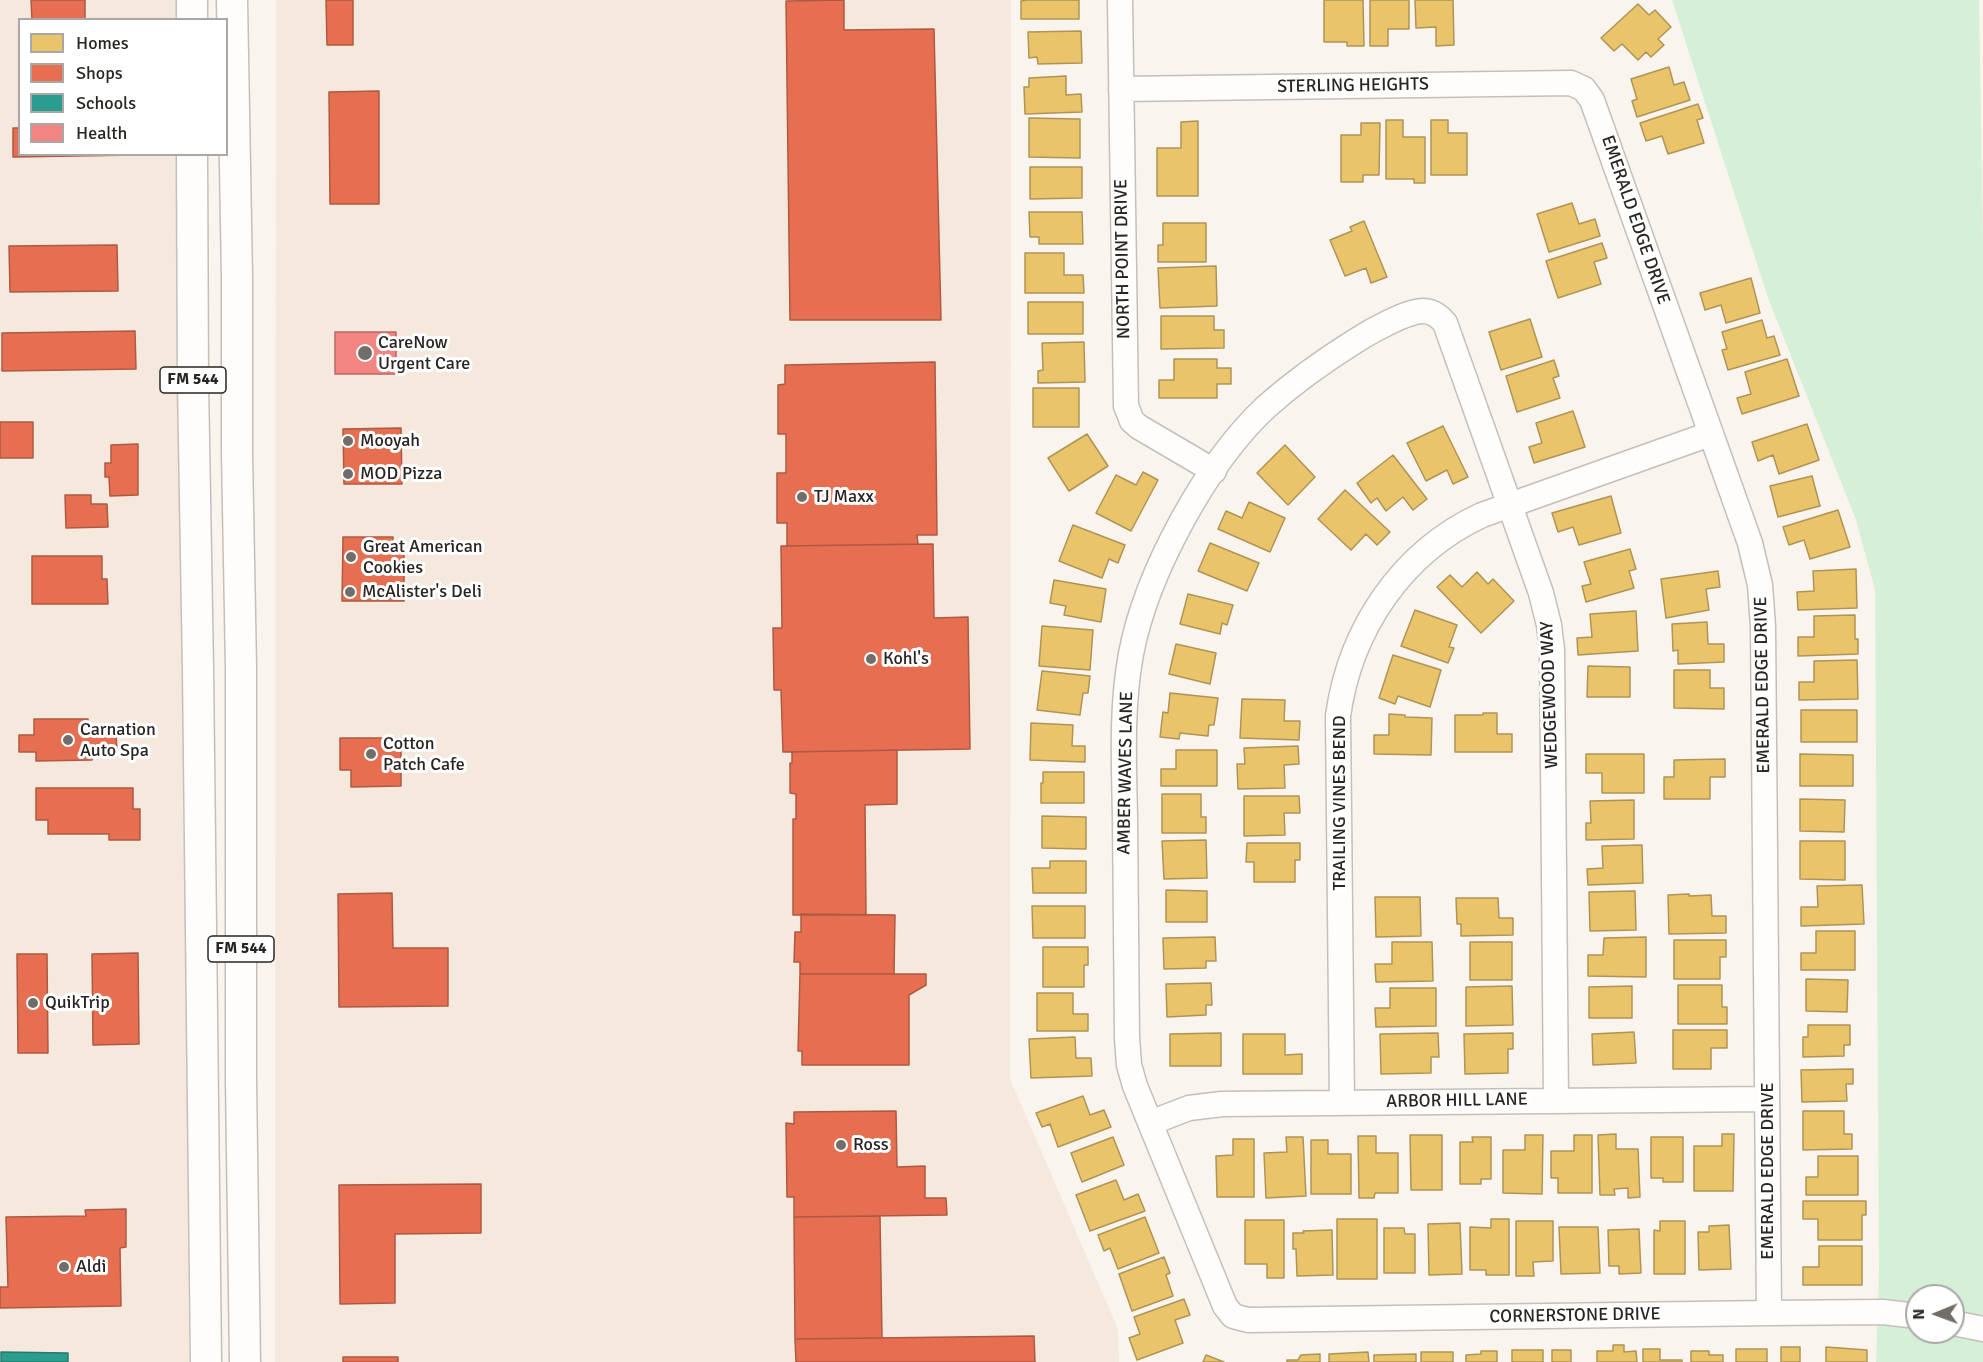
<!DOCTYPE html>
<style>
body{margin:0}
#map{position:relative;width:1983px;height:1362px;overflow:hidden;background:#faf4ee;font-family:Signika,sans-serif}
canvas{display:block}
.legend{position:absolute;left:18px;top:18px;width:210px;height:138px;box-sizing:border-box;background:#fff;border:2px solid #a9a8a6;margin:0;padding:8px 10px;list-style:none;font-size:18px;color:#292521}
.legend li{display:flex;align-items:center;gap:12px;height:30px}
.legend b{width:30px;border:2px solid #a9a8a6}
.north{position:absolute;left:1905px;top:1284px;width:60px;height:60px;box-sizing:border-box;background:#fff;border:2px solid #a9a8a6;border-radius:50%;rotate:269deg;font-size:16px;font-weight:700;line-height:24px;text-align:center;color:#292521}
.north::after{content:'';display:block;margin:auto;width:21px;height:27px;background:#726d69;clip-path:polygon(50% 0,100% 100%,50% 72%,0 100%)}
</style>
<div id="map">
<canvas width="1983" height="1362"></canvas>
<ul class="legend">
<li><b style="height:16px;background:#e9c46a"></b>Homes</li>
<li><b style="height:16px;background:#e76f51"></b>Shops</li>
<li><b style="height:16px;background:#2a9d8f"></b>Schools</li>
<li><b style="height:16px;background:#f28482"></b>Health</li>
</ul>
<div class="north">N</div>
</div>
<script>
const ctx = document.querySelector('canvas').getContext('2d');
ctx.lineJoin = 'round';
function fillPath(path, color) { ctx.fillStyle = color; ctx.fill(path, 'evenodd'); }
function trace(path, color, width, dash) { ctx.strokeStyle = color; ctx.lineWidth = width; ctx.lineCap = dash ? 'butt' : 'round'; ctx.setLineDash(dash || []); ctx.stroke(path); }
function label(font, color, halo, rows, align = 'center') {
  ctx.font = font + ' Signika,sans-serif'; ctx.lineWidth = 6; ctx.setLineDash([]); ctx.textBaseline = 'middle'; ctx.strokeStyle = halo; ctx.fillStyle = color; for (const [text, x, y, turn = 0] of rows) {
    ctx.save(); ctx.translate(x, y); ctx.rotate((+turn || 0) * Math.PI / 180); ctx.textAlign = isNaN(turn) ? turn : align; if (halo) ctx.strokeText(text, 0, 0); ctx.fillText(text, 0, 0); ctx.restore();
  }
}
const built = new Path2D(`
 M0,0H182V19L20,20V154L182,155L189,1362H0Z
 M276,0H1011L1010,1079L1118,1329L1119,1362H275Z`);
const green = new Path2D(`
 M1672,0H1979L1983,245V1362H1876L1879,1271L1875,590L1856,520L1768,298ZM1917,1296H1953V1332H1917Z`);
const homes = new Path2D(`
 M1026,0H1079V19H1021V1Z
 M1324,0H1363L1364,46H1347V42H1324Z
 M1370,0H1409V29H1388V46H1370Z
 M1415,0H1453L1454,45L1436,46V27L1416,28Z
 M1638,4L1649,15L1655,10L1671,27L1658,39L1664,45L1651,57L1646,52L1638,60L1622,44L1614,51L1601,38Z
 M1081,31L1082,63L1038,64L1037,57L1029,58L1028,32Z
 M1669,67L1674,85L1684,82L1690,100L1637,117L1632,101L1637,99L1631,79Z
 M1066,76V95L1081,94L1082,112L1025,114L1024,87H1029V78Z
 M1698,104L1703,118L1697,120L1704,143L1668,154L1662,136L1646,141L1640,123Z
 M1029,118L1080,119V158L1029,157Z
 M1386,120H1403V137H1425V183H1414V179H1386Z
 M1431,120H1448V133H1467V175H1431Z
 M1198,121V196H1157V148H1181V122Z
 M1361,123H1380L1379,175H1363V182H1341V135H1361Z
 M1030,167H1082V198L1030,199Z
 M1572,203L1579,224L1595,219L1600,236L1549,252L1537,214Z
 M1029,212H1082L1083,244H1039V237H1030Z
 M1364,221L1387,277L1371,283L1366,268L1345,276L1330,240L1352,231L1350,227Z
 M1163,223H1206V262H1158V245H1163Z
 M1602,243L1607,258L1594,262L1601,284L1558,298L1546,261Z
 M1025,253H1064V275H1083L1084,293H1025Z
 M1216,266L1217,306L1160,308L1158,268Z
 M1751,278L1760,313L1726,323L1721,305L1705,310L1700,293Z
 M1028,302H1083V334H1028Z
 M1161,316H1214V330H1224V348L1161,349Z
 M1530,319L1542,357L1501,370L1489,332Z
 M1762,320L1767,338L1774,336L1780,355L1728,370L1722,350L1727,349L1722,332Z
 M1084,342L1085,382L1038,383V371L1043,370L1042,343Z
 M1174,359H1217V368H1231V384H1217V398H1159V380H1174Z
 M1787,359L1799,396L1742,414L1737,398L1751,394L1745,372Z
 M1554,360L1559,376L1553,378L1560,398L1517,412L1506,376Z
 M1033,388H1079V427H1033Z
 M1573,411L1585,447L1534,463L1529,447L1542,443L1536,423Z
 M1807,424L1819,460L1779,474L1773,455L1758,461L1752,442Z
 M1443,426L1468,477L1453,484L1447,470L1426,481L1407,443Z
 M1087,434L1108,466L1069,491L1048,458Z
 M1285,445L1315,477L1288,505L1257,473Z
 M1393,455L1427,499L1413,510L1403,497L1386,511L1377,498L1371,503L1357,483Z
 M1143,472L1158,480L1131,531L1096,513L1116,475L1136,485Z
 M1812,476L1820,506L1778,517L1770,486Z
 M1345,490L1390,532L1377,545L1366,534L1351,550L1318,519Z
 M1611,496L1621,533L1579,545L1573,527L1558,532L1552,513Z
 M1249,502L1285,518L1270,552L1218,529L1226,511L1242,518Z
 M1838,510L1850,547L1810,559L1804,540L1789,545L1783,527Z
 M1073,525L1125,545L1118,563L1109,559L1102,578L1059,561Z
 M1210,543L1259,563L1247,591L1198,571Z
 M1630,549L1636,569L1629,571L1634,588L1586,602L1582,586L1591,584L1584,562Z
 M1856,569L1857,608L1798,610L1797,592L1814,591L1813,571Z
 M1718,571L1720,587L1706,589L1709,610L1666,618L1661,579Z
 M1477,572L1488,584L1493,579L1514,601L1481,633L1437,587L1450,575L1462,587Z
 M1054,580L1106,589L1101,622L1064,615L1066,606L1050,603Z
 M1188,594L1233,605L1227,625L1222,623L1220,634L1180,624Z
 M1415,610L1457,625L1449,647L1454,648L1448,663L1401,646Z
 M1636,611L1638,651L1578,655L1577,638L1592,637L1590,614Z
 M1855,615V639H1858V654L1798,656V637H1814V616Z
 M1707,622L1708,644H1724V662L1678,664V650L1673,651L1672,624Z
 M1042,626L1093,630L1090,670L1039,666Z
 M1176,644L1216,653L1210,684L1169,674Z
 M1393,655L1441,670L1430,707L1398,696L1395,704L1379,698Z
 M1857,660L1858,699L1799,700V682H1814V661Z
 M1588,666L1630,667V697H1587Z
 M1674,670H1710V688H1724V709L1674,708Z
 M1042,671L1090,676L1088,693H1083L1080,715L1037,710Z
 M1170,693L1218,698L1214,725H1209L1208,736L1180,733L1179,739L1160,737L1163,712L1168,713Z
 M1242,699L1285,700L1284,721H1300L1299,740L1240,738Z
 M1801,710H1857V742H1801Z
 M1483,713H1497V734H1512V752H1455V715H1483Z
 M1389,714L1405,715V717L1432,718L1431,755L1374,754V735H1389Z
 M1031,723L1073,725L1072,746H1085V762L1030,760Z
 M1298,746L1299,764L1284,765L1285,788L1238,789L1237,764H1245L1244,748Z
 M1176,750H1217V786H1161V769H1176Z
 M1586,754H1644V793H1602V773H1586Z
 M1800,754L1853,755V786H1800Z
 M1725,759V777H1710V799H1664V777H1674V760Z
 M1043,772H1084V803H1041V783H1043Z
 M1162,794H1201V817H1206V833H1162Z
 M1244,796H1299L1300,813H1284L1285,835L1244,836Z
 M1800,799L1845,800L1844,832L1800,831Z
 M1634,800V839L1586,840V823H1591L1590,801Z
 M1042,816L1086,817V849L1042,848Z
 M1206,840L1207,878L1164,879L1162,841Z
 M1800,841H1845V880L1800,879Z
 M1247,843H1300V860H1295V882H1254V862H1246Z
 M1642,845L1643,883L1588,885L1587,869L1603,868L1602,846Z
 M1050,861H1086V893H1033L1032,868H1050Z
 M1862,885L1864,924L1801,926V907H1818L1817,886Z
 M1166,890L1207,891V922H1166Z
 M1635,891L1636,930L1590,931L1589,892Z
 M1689,894V896L1711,895L1712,916H1726V933L1669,934L1668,895Z
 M1375,897H1420L1421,936L1376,937Z
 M1456,898H1498L1499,918H1513V935L1461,936V924H1457Z
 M1032,906H1085V938H1033Z
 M1816,931H1855V970H1801V953H1816Z
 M1215,937L1216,961H1206V968L1164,969L1163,938Z
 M1646,937V977L1588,976V955H1603L1604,938Z
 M1674,940H1726V957H1720V979H1674Z
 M1392,942H1432L1433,981L1376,982L1375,964H1392Z
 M1470,942H1512V980H1470Z
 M1043,947H1088V965H1084V987H1043Z
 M1806,979L1848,980L1847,1012L1806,1011Z
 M1211,983L1212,1005H1206V1015L1167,1017L1166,984Z
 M1678,985H1722V1007H1727V1024H1678Z
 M1512,986L1513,1025L1466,1026V987Z
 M1632,986V1018H1589V987Z
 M1390,988H1436V1026L1376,1027L1375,1008H1390Z
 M1037,993H1073V1014H1088V1031H1037Z
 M1808,1025H1850V1045H1844V1056L1803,1057V1037H1808Z
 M1673,1030H1727V1048H1711V1069H1673Z
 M1634,1032L1636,1063L1593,1065L1592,1034Z
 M1221,1033V1066H1170V1034Z
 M1438,1033L1439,1057H1431V1073L1381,1074L1380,1034Z
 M1513,1033V1049H1508V1073L1465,1074L1464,1034Z
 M1243,1034H1285V1055L1302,1054V1074H1243Z
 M1075,1037L1076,1058H1091L1092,1076L1031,1078L1029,1039Z
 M1853,1069V1084H1846L1847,1101L1802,1102L1801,1070Z
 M1083,1096L1090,1115L1104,1110L1111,1127L1058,1147L1050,1124L1042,1127L1036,1113Z
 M1803,1111H1844V1134H1852V1149L1803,1150Z
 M1616,1134V1149H1638L1640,1197L1628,1198V1188L1614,1189L1615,1195H1600L1598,1135Z
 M1722,1134H1734L1733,1191H1694V1146H1722Z
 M1410,1135H1442V1190H1411Z
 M1525,1135H1543L1542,1194L1503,1193V1150H1525Z
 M1574,1135H1592V1193H1558V1178H1551V1151H1574Z
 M1358,1136H1376V1153H1398V1193H1375L1374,1198H1359Z
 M1113,1137L1124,1165L1082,1182L1071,1153Z
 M1286,1137H1303L1306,1196L1266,1198L1264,1153L1287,1152Z
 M1472,1137H1491V1179H1481V1184H1460V1142H1473Z
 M1651,1137H1683V1182H1663V1178H1651Z
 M1233,1139H1254V1197H1217L1216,1156L1233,1155Z
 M1311,1140H1328V1154H1351V1194H1311Z
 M1818,1156H1858V1195H1806V1177H1818Z
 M1116,1180L1124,1200L1138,1194L1145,1211L1090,1231L1076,1195Z
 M1803,1201H1866V1215H1862V1240H1818V1219H1803Z
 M1145,1217L1159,1253L1118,1269L1110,1248L1104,1251L1098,1235Z
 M1337,1219H1377V1279H1337Z
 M1491,1219H1509V1275H1486V1270H1470V1227L1491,1228Z
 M1245,1220H1284V1278H1267V1264H1245Z
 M1516,1221H1553V1261L1533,1262L1534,1276H1516Z
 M1660,1221H1685V1274H1654V1230L1660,1231Z
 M1460,1223L1462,1274L1429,1275L1428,1224Z
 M1729,1225L1731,1269L1699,1270L1698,1232H1709V1226Z
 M1559,1227H1598L1600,1273L1561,1274Z
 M1384,1228H1404L1405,1234H1415V1273H1384Z
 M1639,1229L1641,1273L1619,1274V1266H1609L1608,1230Z
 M1332,1230L1333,1275L1297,1276L1296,1249H1293V1233H1304L1303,1231Z
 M1819,1246H1862V1285H1803V1267H1819Z
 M1164,1257L1170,1273L1166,1275L1173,1296L1132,1311L1119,1274Z
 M1184,1299L1190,1315L1175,1320L1183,1343L1137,1360L1129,1338L1140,1334L1134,1317Z
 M1613,1345H1624V1352L1636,1351L1637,1362H1597V1351H1613Z
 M1781,1347H1800V1362H1781Z
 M1826,1347L1867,1350V1362H1826Z
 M1643,1349H1660V1360H1682V1362H1643Z
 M1736,1349H1767V1362H1736Z
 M1512,1350H1543V1362H1512Z
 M1552,1350H1571V1362H1552Z
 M1481,1351H1497V1362H1466V1355L1481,1354Z
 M1691,1351H1709V1355H1723V1362H1691Z
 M1368,1352L1369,1362H1329V1354Z
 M1421,1352H1453V1362H1421Z
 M1320,1354V1362H1287V1360H1298L1301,1355Z
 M1416,1354V1362H1374V1355Z
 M1206,1355L1224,1362H1203Z`);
const shops = new Path2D(`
 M31,0H85V20H32Z
 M326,0H353V45H327Z
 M844,0V30L934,29L941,320H790L786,1Z
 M379,91V204H330L329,92Z
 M13,128H20V154L136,155L13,157Z
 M117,245L118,291L10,292L9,246Z
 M135,331L136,369L2,371V333Z
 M935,362L937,535H917L918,544L787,546V523H777V473H786V434H778V385L785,384V365Z
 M0,422H33V458H0Z
 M401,428L402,484H344L343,429Z
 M138,444V495L110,496L109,477H105V463H111V445Z
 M65,495H91V504H107L108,527L66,528Z
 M343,537H393V552H404V601H342Z
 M933,544L934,618L968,617L970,749L783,752L781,690H774L773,628H782L781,546Z
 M32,556H102V579H107L108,604H32Z
 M34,719H88V734H116L117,752H92V760L36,761V752H19V735H34Z
 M340,738H401V786L351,787V770H340Z
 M897,750V804L865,805L866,915H793V819H796V794L790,793V763H792V752Z
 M36,788H133V809H140V840H109V834H48V820H36Z
 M392,893L393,948H448V1006L339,1007L338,894Z
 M801,914L895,915L894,974H800V962H794L795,932H801Z
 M138,953L139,1044L93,1045L92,954Z
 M17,954H47L48,1053H18Z
 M800,974H926V985L909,995V1065H802V1051H798Z
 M896,1111L897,1167L925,1166V1198H946L947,1215L794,1217V1197H787L786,1123L794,1124V1112Z
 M481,1184V1233L395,1234V1303L340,1304L339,1185Z
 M126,1209V1247L120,1248L121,1306L0,1308V1287H8L6,1217L86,1216L85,1210Z
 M880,1216L882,1338L795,1339L794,1217Z
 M1034,1336L1035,1362H796L795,1339Z
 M343,1357H398V1362H343Z`);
const schools = new Path2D(`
 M1,1352L68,1353V1362H1Z`);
const health = new Path2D(`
 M335,332H396V374H335Z`);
const minor = new Path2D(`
 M1120,0L1126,406L1132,421L1139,427L1214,471
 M1121,89L1571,83L1584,89L1592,100L1750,543L1760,585L1763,626L1769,1313
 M1556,1100L1552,650L1549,625L1541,593L1445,323C1439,316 1433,311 1423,311C1407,311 1371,331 1357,340C1325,360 1294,382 1266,407C1206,463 1146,574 1131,654C1121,708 1124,763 1125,817C1125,891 1126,965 1127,1038L1129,1065L1135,1086L1225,1306L1233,1316L1248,1320L1769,1313L1883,1312L1917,1316
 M1342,1103L1338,716C1350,629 1402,552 1482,515L1710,434
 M1150,1123L1189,1108L1222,1104L1767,1099
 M1953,1323L1983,1329`);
const major = new Path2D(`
 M192,0V20
 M232,0L237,278V453L241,668V1081L245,1362
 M192,154L193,383L198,669L206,1362`);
const markers = [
 [365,353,8,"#726d69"],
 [348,441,6,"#726d69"],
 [348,474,6,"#726d69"],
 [802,497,6,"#726d69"],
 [351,557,6,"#726d69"],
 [350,592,6,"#726d69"],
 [871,659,6,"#726d69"],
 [68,740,6,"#726d69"],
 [371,754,6,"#726d69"],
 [33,1003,6,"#726d69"],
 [841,1145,6,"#726d69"],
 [64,1267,6,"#726d69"]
];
const shields = [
 [193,380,66],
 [241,949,66]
];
const shieldNames = [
 ["FM 544",193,380],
 ["FM 544",241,949]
];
const streetNames = [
 ["STERLING HEIGHTS",1353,86,-1],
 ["EMERALD EDGE DRIVE",1635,220,71],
 ["NORTH POINT DRIVE",1123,259,-91],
 ["EMERALD EDGE DRIVE",1763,685,-91],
 ["WEDGEWOOD WAY",1550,695,-92],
 ["AMBER WAVES LANE",1126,773,-89],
 ["TRAILING VINES BEND",1340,803,-90],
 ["ARBOR HILL LANE",1457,1101,-1],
 ["EMERALD EDGE DRIVE",1768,1171,-90],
 ["CORNERSTONE DRIVE",1575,1316,-1]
];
const poiNames = [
 ["CareNow",378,343],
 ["Urgent Care",378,364],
 ["Mooyah",360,441],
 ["MOD Pizza",360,474],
 ["TJ Maxx",814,497],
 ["Great American",363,547],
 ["Cookies",363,568],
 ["McAlister's Deli",362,592],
 ["Kohl's",883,659],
 ["Carnation",80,730],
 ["Auto Spa",80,751],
 ["Cotton",383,744],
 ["Patch Cafe",383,765],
 ["QuikTrip",45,1003],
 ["Ross",853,1145],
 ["Aldi",76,1267]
];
fillPath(built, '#f5e8dc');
fillPath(green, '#d6f0d7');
fillPath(homes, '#e9c46a');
trace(homes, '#af9454', 1.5);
fillPath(shops, '#e76f51');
trace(shops, '#ae5943', 1.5);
fillPath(schools, '#2a9d8f');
trace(schools, '#2a796e', 1.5);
fillPath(health, '#f28482');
trace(health, '#b66865', 1.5);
trace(minor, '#c4bfba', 27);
trace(major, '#c4bfba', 33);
trace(minor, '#fefdfc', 24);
trace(major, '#fefdfc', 30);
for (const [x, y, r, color] of markers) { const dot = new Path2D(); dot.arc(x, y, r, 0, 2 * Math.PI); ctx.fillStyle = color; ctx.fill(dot); trace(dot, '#fff', 2); }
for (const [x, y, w] of shields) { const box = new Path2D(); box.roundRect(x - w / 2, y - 13, w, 26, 4.5); ctx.fillStyle = '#fff'; ctx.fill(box); trace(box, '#292521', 1.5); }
label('bold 16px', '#292521', null, shieldNames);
label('18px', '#292521', '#fff', streetNames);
label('18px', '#292521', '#fff', poiNames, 'left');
</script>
